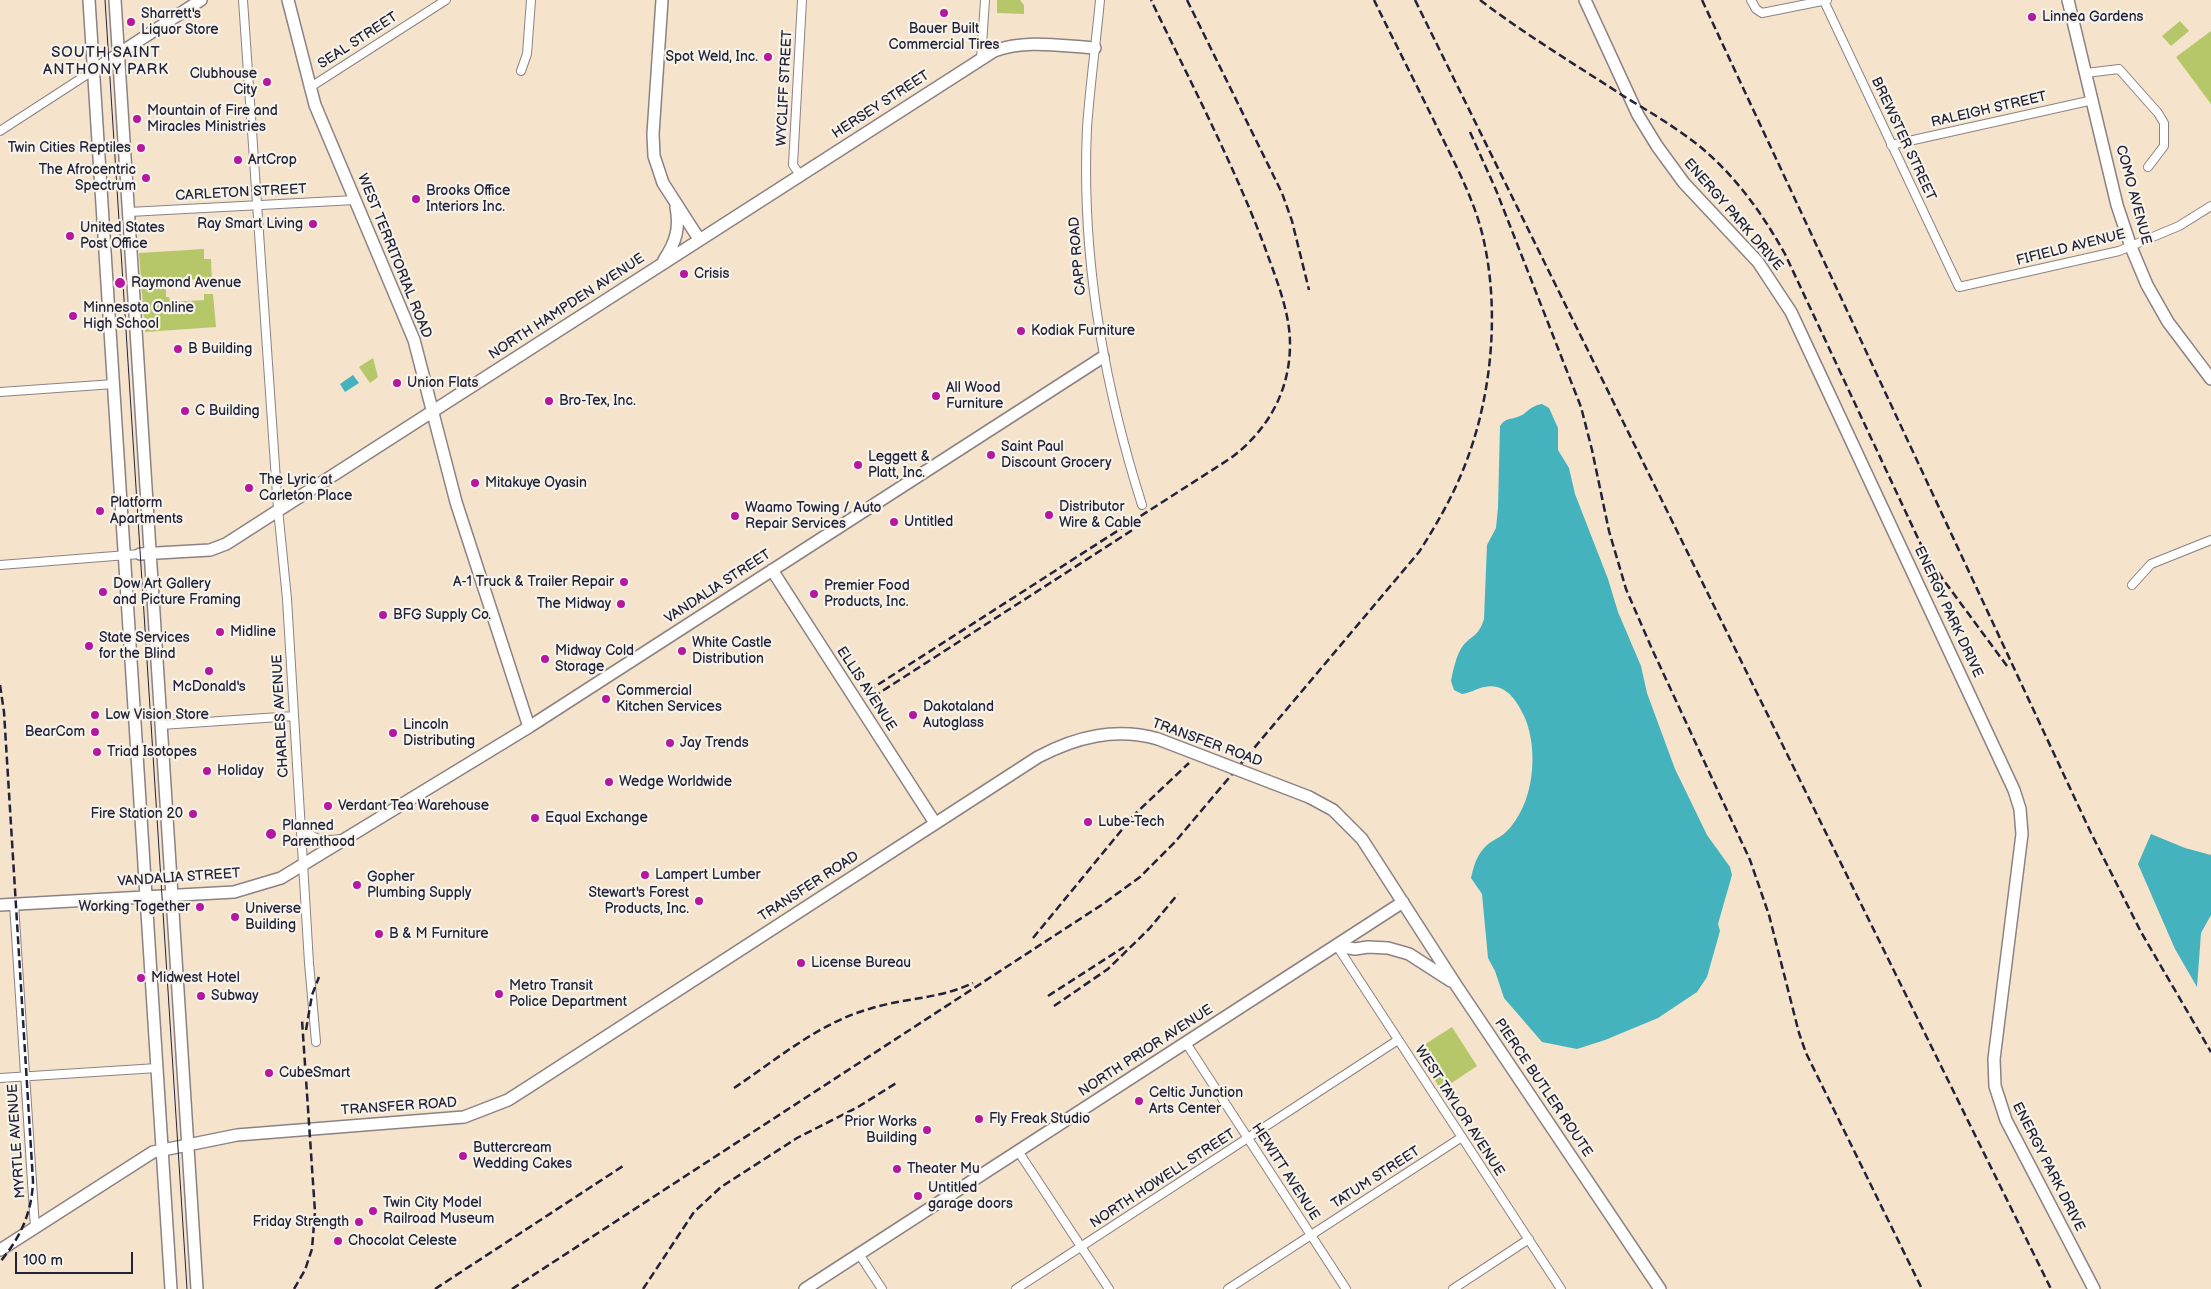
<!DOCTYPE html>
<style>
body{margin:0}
#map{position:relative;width:2211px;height:1289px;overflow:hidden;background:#f5e3cc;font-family:"Balsamiq Sans",sans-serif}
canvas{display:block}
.scale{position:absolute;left:15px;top:1252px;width:118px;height:22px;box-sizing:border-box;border:2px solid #22223b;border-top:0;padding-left:6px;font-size:15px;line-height:18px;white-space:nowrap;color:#22223b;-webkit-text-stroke:4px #f7f3e8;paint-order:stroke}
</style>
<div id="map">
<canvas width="2211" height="1289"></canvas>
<div class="scale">100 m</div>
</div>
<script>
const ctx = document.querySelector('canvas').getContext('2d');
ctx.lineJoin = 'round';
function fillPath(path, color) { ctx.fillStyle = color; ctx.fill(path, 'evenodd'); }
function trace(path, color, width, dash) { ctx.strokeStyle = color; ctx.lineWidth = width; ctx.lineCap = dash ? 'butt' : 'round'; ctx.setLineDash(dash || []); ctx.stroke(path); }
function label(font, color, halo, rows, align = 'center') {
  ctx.font = font + ' "Balsamiq Sans",sans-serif'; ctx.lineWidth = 4.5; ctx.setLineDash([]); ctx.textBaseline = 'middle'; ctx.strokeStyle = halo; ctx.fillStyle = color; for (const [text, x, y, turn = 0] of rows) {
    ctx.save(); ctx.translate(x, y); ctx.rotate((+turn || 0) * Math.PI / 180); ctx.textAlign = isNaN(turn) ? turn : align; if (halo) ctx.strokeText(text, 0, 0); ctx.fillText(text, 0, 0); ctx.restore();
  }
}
const green = new Path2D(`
 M997,0H1020L1024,5V14L997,13Z
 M2180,21L2189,31L2171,46L2162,36Z
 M2211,31V104L2176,57Z
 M204,249V259H211L212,285H204L203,279L168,281V287L166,288V297H169L170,302L204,300V294H213L216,327L145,332L139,253Z
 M373,358L378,377L370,383L359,367Z
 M1452,1027L1477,1066L1441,1090L1416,1050Z`);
const water = new Path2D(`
 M353,375L359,383L345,392L340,384Z
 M1542,404L1549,408L1558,428V450L1569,468L1575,494L1608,579L1618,612L1641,666L1647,693L1675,769L1707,835L1730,867L1732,875L1718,924L1720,931L1707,977L1697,992L1658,1018L1605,1040L1577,1049L1542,1042L1504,998L1495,971L1488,958L1482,894L1471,878C1474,865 1477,854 1487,845C1493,840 1501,837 1506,832C1534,805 1539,752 1525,718C1517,700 1505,682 1484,687C1476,689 1470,693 1462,694L1454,690L1451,681C1453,671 1456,656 1462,647C1472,634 1478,638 1484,619L1487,545L1496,528L1498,508L1500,426C1505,418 1509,420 1517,417C1528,414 1527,407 1542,404Z
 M2151,834L2185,848L2211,855V915L2201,933L2197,987L2175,949L2138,864Z`);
const street = new Path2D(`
 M243,0L278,509L287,599L309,963L316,1042
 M1100,0C1096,43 1090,85 1087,128C1081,257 1103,382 1142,505
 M1751,0L1756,9L1762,13L1827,0
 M1824,1L1959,287L2119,251L2179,226L2211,206
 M981,59L985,0
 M521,71L527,54L531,0
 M2086,73L2119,69L2158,113L2164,123V146L2148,167
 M309,88L446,0
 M0,131L94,70
 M1891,145L2093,100
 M800,175L793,165L802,0
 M129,212L355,200
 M0,392L114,384
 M0,565L140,554
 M2132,585L2151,564L2211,540
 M161,725L294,716
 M300,825C312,839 322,842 340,839
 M14,904L35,1228
 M1337,946L1561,1289
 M1186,1043L1346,1289
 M0,1078L157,1068
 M1018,1151L1109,1289
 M859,1254L882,1289
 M1016,1289L1398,1040
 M1228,1289L1462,1137
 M1453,1289L1529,1239`);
const secondary = new Path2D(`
 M89,0L171,1289
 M115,0L197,1289
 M288,0L315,105L414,340L456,502L529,727
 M662,0L653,134L654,156L663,183L699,239
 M1585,0L1638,115L1657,146L1684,183L1758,262L1791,312L2014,790L2020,809L2022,834L1994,1059L1995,1086L2006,1120L2094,1289
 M2068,0L2117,205L2131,247L2147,285L2168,322L2211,379
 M94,70L201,0
 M664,260C676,242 680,228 676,207
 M140,554L210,550L226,544L994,51C1026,39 1061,46 1095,48
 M772,570L935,823
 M1309,797L1333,810L1362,839L1456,985L1660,1289
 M0,905L234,892L281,878L529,727L1103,357
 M1337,946L1355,949L1368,947L1388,948L1409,954L1451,981
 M0,1250L153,1152L237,1135L464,1117L508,1100L533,1084L1038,757C1076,737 1115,727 1158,739
 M805,1289L1403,902`);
const tram = new Path2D(`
 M105,0L187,1289`);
const rail = new Path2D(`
 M1187,0L1282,193L1292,221L1309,290
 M1415,0L2051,1289
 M1480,0C1526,35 1576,65 1625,97C1650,112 1675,127 1698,145C1735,175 1762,213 1785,254L1923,549L1942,578L2007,666
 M1702,0L2091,833L2141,932L2211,1052
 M1470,132L1496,190L1581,407L1592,450L1609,531L1626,589L1652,649L1750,860L1769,915L1799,1033L1806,1053L1922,1289
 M0,685L4,712L33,1181C32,1213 20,1238 0,1262
 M868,691L1231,458C1268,430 1290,391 1290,344C1290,311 1275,276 1264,245C1232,161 1190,81 1151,0
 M873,697L1134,529
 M1033,938L1134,815L1189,763
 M1048,996L1124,947
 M1054,1006L1108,969L1149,929L1178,894
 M306,1030L312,995L319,977
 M734,1088C776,1060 819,1023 869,1009C903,998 940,999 973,983
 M294,1289L305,1270L312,1249L315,1212L302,1020
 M435,1289L623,1166
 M512,1289L1103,904L1140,877L1175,842L1419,552C1437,524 1453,496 1465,465C1492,396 1500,310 1483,237C1474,199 1455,164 1438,129C1417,86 1395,43 1374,0
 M643,1289L694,1212L721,1187L797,1138L858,1107L898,1082`);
const secondaryBridge = new Path2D(`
 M1158,739L1309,797`);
const markers = [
 [944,13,5,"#b5179e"],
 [2032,17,5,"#b5179e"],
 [131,22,5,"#b5179e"],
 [768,57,5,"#b5179e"],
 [267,82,5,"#b5179e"],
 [137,119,5,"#b5179e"],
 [141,148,5,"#b5179e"],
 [238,160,5,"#b5179e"],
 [146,178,5,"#b5179e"],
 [416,199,5,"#b5179e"],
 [313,224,5,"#b5179e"],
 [70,236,5,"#b5179e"],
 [684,274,5,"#b5179e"],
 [120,283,6,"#b5179e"],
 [73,316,5,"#b5179e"],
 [1021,331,5,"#b5179e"],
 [178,349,5,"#b5179e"],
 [397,383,5,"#b5179e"],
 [936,396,5,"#b5179e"],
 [549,401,5,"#b5179e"],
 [185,411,5,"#b5179e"],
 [991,455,5,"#b5179e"],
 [858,465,5,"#b5179e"],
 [475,483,5,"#b5179e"],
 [249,488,5,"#b5179e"],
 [100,511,5,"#b5179e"],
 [1049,515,5,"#b5179e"],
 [735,516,5,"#b5179e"],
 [894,522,5,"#b5179e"],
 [624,582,5,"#b5179e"],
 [103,592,5,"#b5179e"],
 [814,594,5,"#b5179e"],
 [621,604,5,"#b5179e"],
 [383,615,5,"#b5179e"],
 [220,632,5,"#b5179e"],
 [89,646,5,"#b5179e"],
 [682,651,5,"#b5179e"],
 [545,659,5,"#b5179e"],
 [209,671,5,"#b5179e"],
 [606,699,5,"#b5179e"],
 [95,715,5,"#b5179e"],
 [913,715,5,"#b5179e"],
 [95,732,5,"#b5179e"],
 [393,733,5,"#b5179e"],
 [670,743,5,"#b5179e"],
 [97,752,5,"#b5179e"],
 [207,771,5,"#b5179e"],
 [609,782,5,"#b5179e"],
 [328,806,5,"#b5179e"],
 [193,814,5,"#b5179e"],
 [535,818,5,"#b5179e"],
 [1088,822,5,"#b5179e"],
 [271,834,6,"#b5179e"],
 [645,875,5,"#b5179e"],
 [357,885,5,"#b5179e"],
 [699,901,5,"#b5179e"],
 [200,907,5,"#b5179e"],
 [235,917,5,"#b5179e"],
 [379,934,5,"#b5179e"],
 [801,963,5,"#b5179e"],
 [141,978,5,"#b5179e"],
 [499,994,5,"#b5179e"],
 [201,996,5,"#b5179e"],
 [269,1073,5,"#b5179e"],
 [1139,1101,5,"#b5179e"],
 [979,1119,5,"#b5179e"],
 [927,1130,5,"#b5179e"],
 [463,1156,5,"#b5179e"],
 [897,1169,5,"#b5179e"],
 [918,1196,5,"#b5179e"],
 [373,1211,5,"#b5179e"],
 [359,1222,5,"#b5179e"],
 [338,1241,5,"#b5179e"]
];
const poiNames = [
 ["Sharrett's",141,14],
 ["Liquor Store",141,30],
 ["Linnea Gardens",2042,17],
 ["Bauer Built",944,29,"center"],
 ["Commercial Tires",944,45,"center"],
 ["Spot Weld, Inc.",758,57,"right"],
 ["Clubhouse",257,74,"right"],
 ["City",257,90,"right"],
 ["Mountain of Fire and",147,111],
 ["Miracles Ministries",147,127],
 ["Twin Cities Reptiles",131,148,"right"],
 ["ArtCrop",248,160],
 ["The Afrocentric",136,170,"right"],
 ["Spectrum",136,186,"right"],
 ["Brooks Office",426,191],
 ["Interiors Inc.",426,207],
 ["Ray Smart Living",303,224,"right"],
 ["United States",80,228],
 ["Post Office",80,244],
 ["Crisis",694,274],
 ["Raymond Avenue",131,283],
 ["Minnesota Online",83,308],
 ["High School",83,324],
 ["Kodiak Furniture",1031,331],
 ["B Building",188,349],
 ["Union Flats",407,383],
 ["All Wood",946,388],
 ["Furniture",946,404],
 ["Bro-Tex, Inc.",559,401],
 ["C Building",195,411],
 ["Saint Paul",1001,447],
 ["Discount Grocery",1001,463],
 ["Leggett &",868,457],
 ["Platt, Inc.",868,473],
 ["The Lyric at",259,480],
 ["Carleton Place",259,496],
 ["Mitakuye Oyasin",485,483],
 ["Platform",110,503],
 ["Apartments",110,519],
 ["Distributor",1059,507],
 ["Wire & Cable",1059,523],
 ["Waamo Towing / Auto",745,508],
 ["Repair Services",745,524],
 ["Untitled",904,522],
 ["A-1 Truck & Trailer Repair",614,582,"right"],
 ["Dow Art Gallery",113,584],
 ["and Picture Framing",113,600],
 ["Premier Food",824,586],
 ["Products, Inc.",824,602],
 ["The Midway",611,604,"right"],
 ["BFG Supply Co.",393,615],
 ["Midline",230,632],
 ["State Services",99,638],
 ["for the Blind",99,654],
 ["White Castle",692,643],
 ["Distribution",692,659],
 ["Midway Cold",555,651],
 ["Storage",555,667],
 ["McDonald's",209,687,"center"],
 ["Commercial",616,691],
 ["Kitchen Services",616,707],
 ["Dakotaland",923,707],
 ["Autoglass",923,723],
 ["Low Vision Store",105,715],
 ["Lincoln",403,725],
 ["Distributing",403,741],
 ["BearCom",85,732,"right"],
 ["Jay Trends",680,743],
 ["Triad Isotopes",107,752],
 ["Holiday",217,771],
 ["Wedge Worldwide",619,782],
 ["Verdant Tea Warehouse",338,806],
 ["Fire Station 20",183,814,"right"],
 ["Equal Exchange",545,818],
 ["Lube-Tech",1098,822],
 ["Planned",282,826],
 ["Parenthood",282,842],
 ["Lampert Lumber",655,875],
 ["Gopher",367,877],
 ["Plumbing Supply",367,893],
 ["Stewart's Forest",689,893,"right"],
 ["Products, Inc.",689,909,"right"],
 ["Working Together",190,907,"right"],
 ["Universe",245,909],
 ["Building",245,925],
 ["B & M Furniture",389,934],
 ["License Bureau",811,963],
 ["Midwest Hotel",151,978],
 ["Metro Transit",509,986],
 ["Police Department",509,1002],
 ["Subway",211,996],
 ["CubeSmart",279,1073],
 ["Celtic Junction",1149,1093],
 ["Arts Center",1149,1109],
 ["Fly Freak Studio",989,1119],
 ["Prior Works",917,1122,"right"],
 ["Building",917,1138,"right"],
 ["Buttercream",473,1148],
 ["Wedding Cakes",473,1164],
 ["Theater Mu",907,1169],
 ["Untitled",928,1188],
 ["garage doors",928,1204],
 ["Twin City Model",383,1203],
 ["Railroad Museum",383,1219],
 ["Friday Strength",349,1222,"right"],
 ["Chocolat Celeste",348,1241]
];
const streetNames = [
 ["SEAL STREET",358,41,-33],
 ["WYCLIFF STREET",785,88,-87],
 ["HERSEY STREET",881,105,-33],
 ["RALEIGH STREET",1989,110,-13],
 ["BREWSTER STREET",1903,139,65],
 ["CARLETON STREET",241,193,-3],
 ["COMO AVENUE",2133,195,75],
 ["ENERGY PARK DRIVE",1733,215,49],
 ["FIFIELD AVENUE",2071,248,-14],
 ["WEST TERRITORIAL ROAD",394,256,68],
 ["CAPP ROAD",1078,256,-95],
 ["NORTH HAMPDEN AVENUE",567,307,-33],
 ["VANDALIA STREET",718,587,-33],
 ["ENERGY PARK DRIVE",1948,612,65],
 ["ELLIS AVENUE",866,689,57],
 ["CHARLES AVENUE",281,716,-93],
 ["TRANSFER ROAD",1207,743,20],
 ["VANDALIA STREET",179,878,-4],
 ["TRANSFER ROAD",809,887,-33],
 ["NORTH PRIOR AVENUE",1146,1051,-33],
 ["PIERCE BUTLER ROUTE",1543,1088,56],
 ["TRANSFER ROAD",399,1107,-4],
 ["WEST TAYLOR AVENUE",1459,1111,57],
 ["MYRTLE AVENUE",17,1141,-94],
 ["ENERGY PARK DRIVE",2048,1167,63],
 ["HEWITT AVENUE",1285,1172,57],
 ["TATUM STREET",1376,1178,-33],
 ["NORTH HOWELL STREET",1163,1179,-33]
];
const neighbourhoodNames = [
 ["SOUTH SAINT",106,53],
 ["ANTHONY PARK",106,70]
];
fillPath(green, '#b6c76a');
fillPath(water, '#44b3be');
trace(street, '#8c8284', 10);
trace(secondary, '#8c8284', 14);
trace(street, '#fff', 8);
trace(secondary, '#fff', 11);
trace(tram, '#22223b', 1);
trace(rail, '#22223b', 2.5, [8, 4]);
trace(secondaryBridge, '#8c8284', 14, []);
trace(secondaryBridge, '#fff', 11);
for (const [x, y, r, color] of markers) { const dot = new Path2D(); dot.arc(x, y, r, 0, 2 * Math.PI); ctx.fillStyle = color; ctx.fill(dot); trace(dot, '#f7f3e8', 2); }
label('14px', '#22223b', '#f7f3e8', poiNames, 'left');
label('14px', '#22223b', '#f7f3e8', streetNames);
ctx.letterSpacing = '1px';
label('15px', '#22223b', '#f7f3e8', neighbourhoodNames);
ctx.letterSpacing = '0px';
</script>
